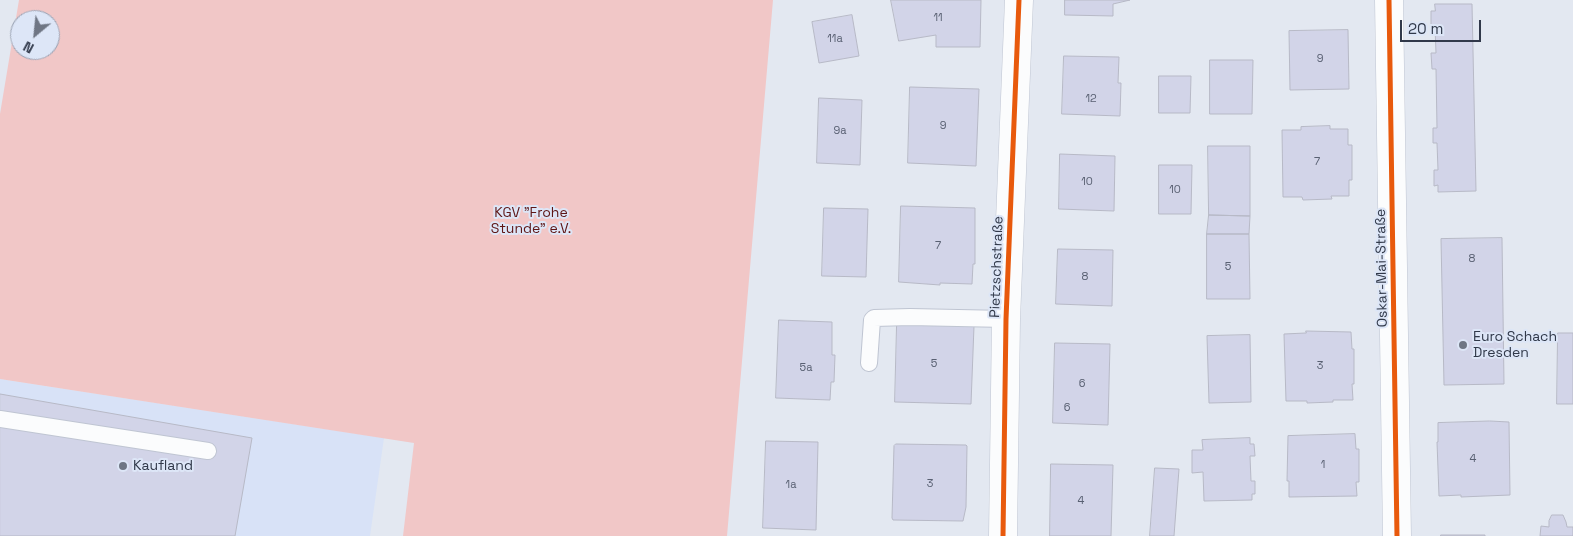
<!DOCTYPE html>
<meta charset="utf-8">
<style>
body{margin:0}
#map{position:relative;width:1573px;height:536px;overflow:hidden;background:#e3e8f1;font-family:"Space Grotesk",sans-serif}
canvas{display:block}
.north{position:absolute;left:10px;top:10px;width:50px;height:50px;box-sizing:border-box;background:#dde6f7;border:1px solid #98a1b2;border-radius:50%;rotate:208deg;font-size:14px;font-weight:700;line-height:20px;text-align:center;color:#31394a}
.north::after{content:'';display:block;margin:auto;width:18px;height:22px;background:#6f7684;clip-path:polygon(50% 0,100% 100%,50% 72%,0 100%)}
.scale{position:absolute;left:1400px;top:20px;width:81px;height:22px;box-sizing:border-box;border:2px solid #31394a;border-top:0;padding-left:6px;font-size:15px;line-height:18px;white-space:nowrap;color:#31394a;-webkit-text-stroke:4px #dde6f7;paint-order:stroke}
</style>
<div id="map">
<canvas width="1573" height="536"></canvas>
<div class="north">N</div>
<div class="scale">20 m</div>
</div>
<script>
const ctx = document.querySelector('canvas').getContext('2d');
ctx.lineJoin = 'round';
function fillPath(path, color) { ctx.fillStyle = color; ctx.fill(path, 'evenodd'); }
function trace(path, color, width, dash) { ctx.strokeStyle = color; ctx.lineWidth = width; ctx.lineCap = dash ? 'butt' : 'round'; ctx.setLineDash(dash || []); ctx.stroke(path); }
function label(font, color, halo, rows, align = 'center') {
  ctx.font = font + ' "Space Grotesk",sans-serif'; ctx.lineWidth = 4; ctx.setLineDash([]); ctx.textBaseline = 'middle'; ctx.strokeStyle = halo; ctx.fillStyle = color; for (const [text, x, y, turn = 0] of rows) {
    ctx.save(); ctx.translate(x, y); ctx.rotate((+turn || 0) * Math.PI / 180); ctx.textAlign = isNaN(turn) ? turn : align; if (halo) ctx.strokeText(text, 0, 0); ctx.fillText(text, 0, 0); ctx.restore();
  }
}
const built = new Path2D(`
 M0,379L384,438L370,536H0Z`);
const green = new Path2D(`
 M19,0H773L727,536H403L414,443L0,379V114ZM20,20H50V50H20Z`);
const building = new Path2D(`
 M891,0H981L980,47H936V35L899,41Z
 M1065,0H1130L1113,4V16L1065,15Z
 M1435,4H1472L1476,191L1438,192V185L1434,186V170H1438L1437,143H1433V128H1437L1436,69H1432L1431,53H1436L1435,27H1431V11H1435Z
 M852,15L859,56L819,63L812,22Z
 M1348,30L1349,89L1290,90L1289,31Z
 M1064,56L1119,57L1118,83H1121L1120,116L1062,114Z
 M1210,60H1253L1252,114H1210Z
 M1159,76H1191L1190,113H1159Z
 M910,87L979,89L976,166L908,163Z
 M819,98L862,100L860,165L817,163Z
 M1330,126V129H1348V145H1352V180H1349V196H1331L1332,199L1303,200L1302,197H1283L1282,130H1301V127Z
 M1208,146H1250V216L1209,215Z
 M1060,154L1115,156L1114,211L1059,209Z
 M1159,165H1192L1191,214H1159Z
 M901,206L975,208V264H973L972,284L940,283V285L899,282Z
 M824,208L868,209L866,277L822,276Z
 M1209,215L1250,216L1249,234H1207Z
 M1207,234H1249L1250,299H1207Z
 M1502,238L1504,384L1444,385L1441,239Z
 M1058,249L1113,250L1112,306L1056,304Z
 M779,320L832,322V355H835L834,382H831L830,400L776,398Z
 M897,324L974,326L971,404L895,402Z
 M1306,331L1351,332L1352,349H1354V384H1352L1353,400H1333V402L1307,403V401H1286L1284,334L1306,333Z
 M1558,333H1573V404H1557Z
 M1250,335L1251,402L1209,403L1207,336Z
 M1055,343L1110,344L1108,425L1053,423Z
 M0,394L252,438L235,536H0Z
 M1490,421L1509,422L1510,495L1461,497V495L1439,496L1437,442H1438V423Z
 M1355,434L1356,449H1359V482H1356L1357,496L1289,497V481H1287L1288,436Z
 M1250,438V444H1254L1255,456H1250L1251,481H1255V494H1252V500L1204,501L1203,472L1192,473V450H1203L1202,440Z
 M766,441L818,442L816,530L763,528Z
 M896,444L966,445L967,446L966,507L963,521L893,520L892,518L894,446Z
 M1051,464L1113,465L1111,536H1050Z
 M1155,468L1179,469L1174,536H1150Z
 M1552,515H1563L1566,522L1567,527H1573V536H1540L1541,526L1549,527V521Z
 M1441,535H1485V536H1441Z`);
const lane = new Path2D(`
 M869,363L872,320L874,318L910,317L1006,319
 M0,419L208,451`);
const street = new Path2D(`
 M1389,0L1397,536
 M1003,536L1006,319L1019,0`);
const cycleway = new Path2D(`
 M1389,0L1397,536
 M1003,536L1006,319L1019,0`);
const markers = [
 [1463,345,5,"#6f7684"],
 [123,466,5,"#6f7684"]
];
const numberNames = [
 ["11",938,18],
 ["11a",835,39],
 ["9",1320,59],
 ["12",1091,99],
 ["9",943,126],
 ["9a",840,131],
 ["7",1317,162],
 ["10",1087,182],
 ["10",1175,190],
 ["7",938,246],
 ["8",1472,259],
 ["5",1228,267],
 ["8",1085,277],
 ["5",934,364],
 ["3",1320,366],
 ["5a",806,368],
 ["6",1082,384],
 ["6",1067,408],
 ["4",1473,459],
 ["1",1323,465],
 ["3",930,484],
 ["1a",791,485],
 ["4",1081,501]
];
const parkNames = [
 ["KGV \"Frohe",531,213],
 ["Stunde\" e.V.",531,229]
];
const streetNames = [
 ["Pietzschstraße",997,267,-88],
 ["Oskar-Mai-Straße",1382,268,-91]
];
const poiNames = [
 ["Euro Schach",1473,337],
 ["Dresden",1473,353],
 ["Kaufland",133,466]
];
fillPath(built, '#d8e2f7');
fillPath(green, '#f1c7c7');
fillPath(building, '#d2d4e8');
trace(building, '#b7b9c6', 1);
trace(lane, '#bfc5d2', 18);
trace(street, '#bfc5d2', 29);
trace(lane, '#fbfcfd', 16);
trace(street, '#fbfcfd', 28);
trace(cycleway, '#e8590c', 5);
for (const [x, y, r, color] of markers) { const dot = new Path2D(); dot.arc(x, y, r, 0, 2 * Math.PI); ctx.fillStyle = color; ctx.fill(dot); trace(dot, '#dde6f7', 2); }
label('11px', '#596072', null, numberNames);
label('14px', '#5e1616', '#dde6f7', parkNames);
label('14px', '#31394a', '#dde6f7', streetNames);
label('14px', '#31394a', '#dde6f7', poiNames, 'left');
</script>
